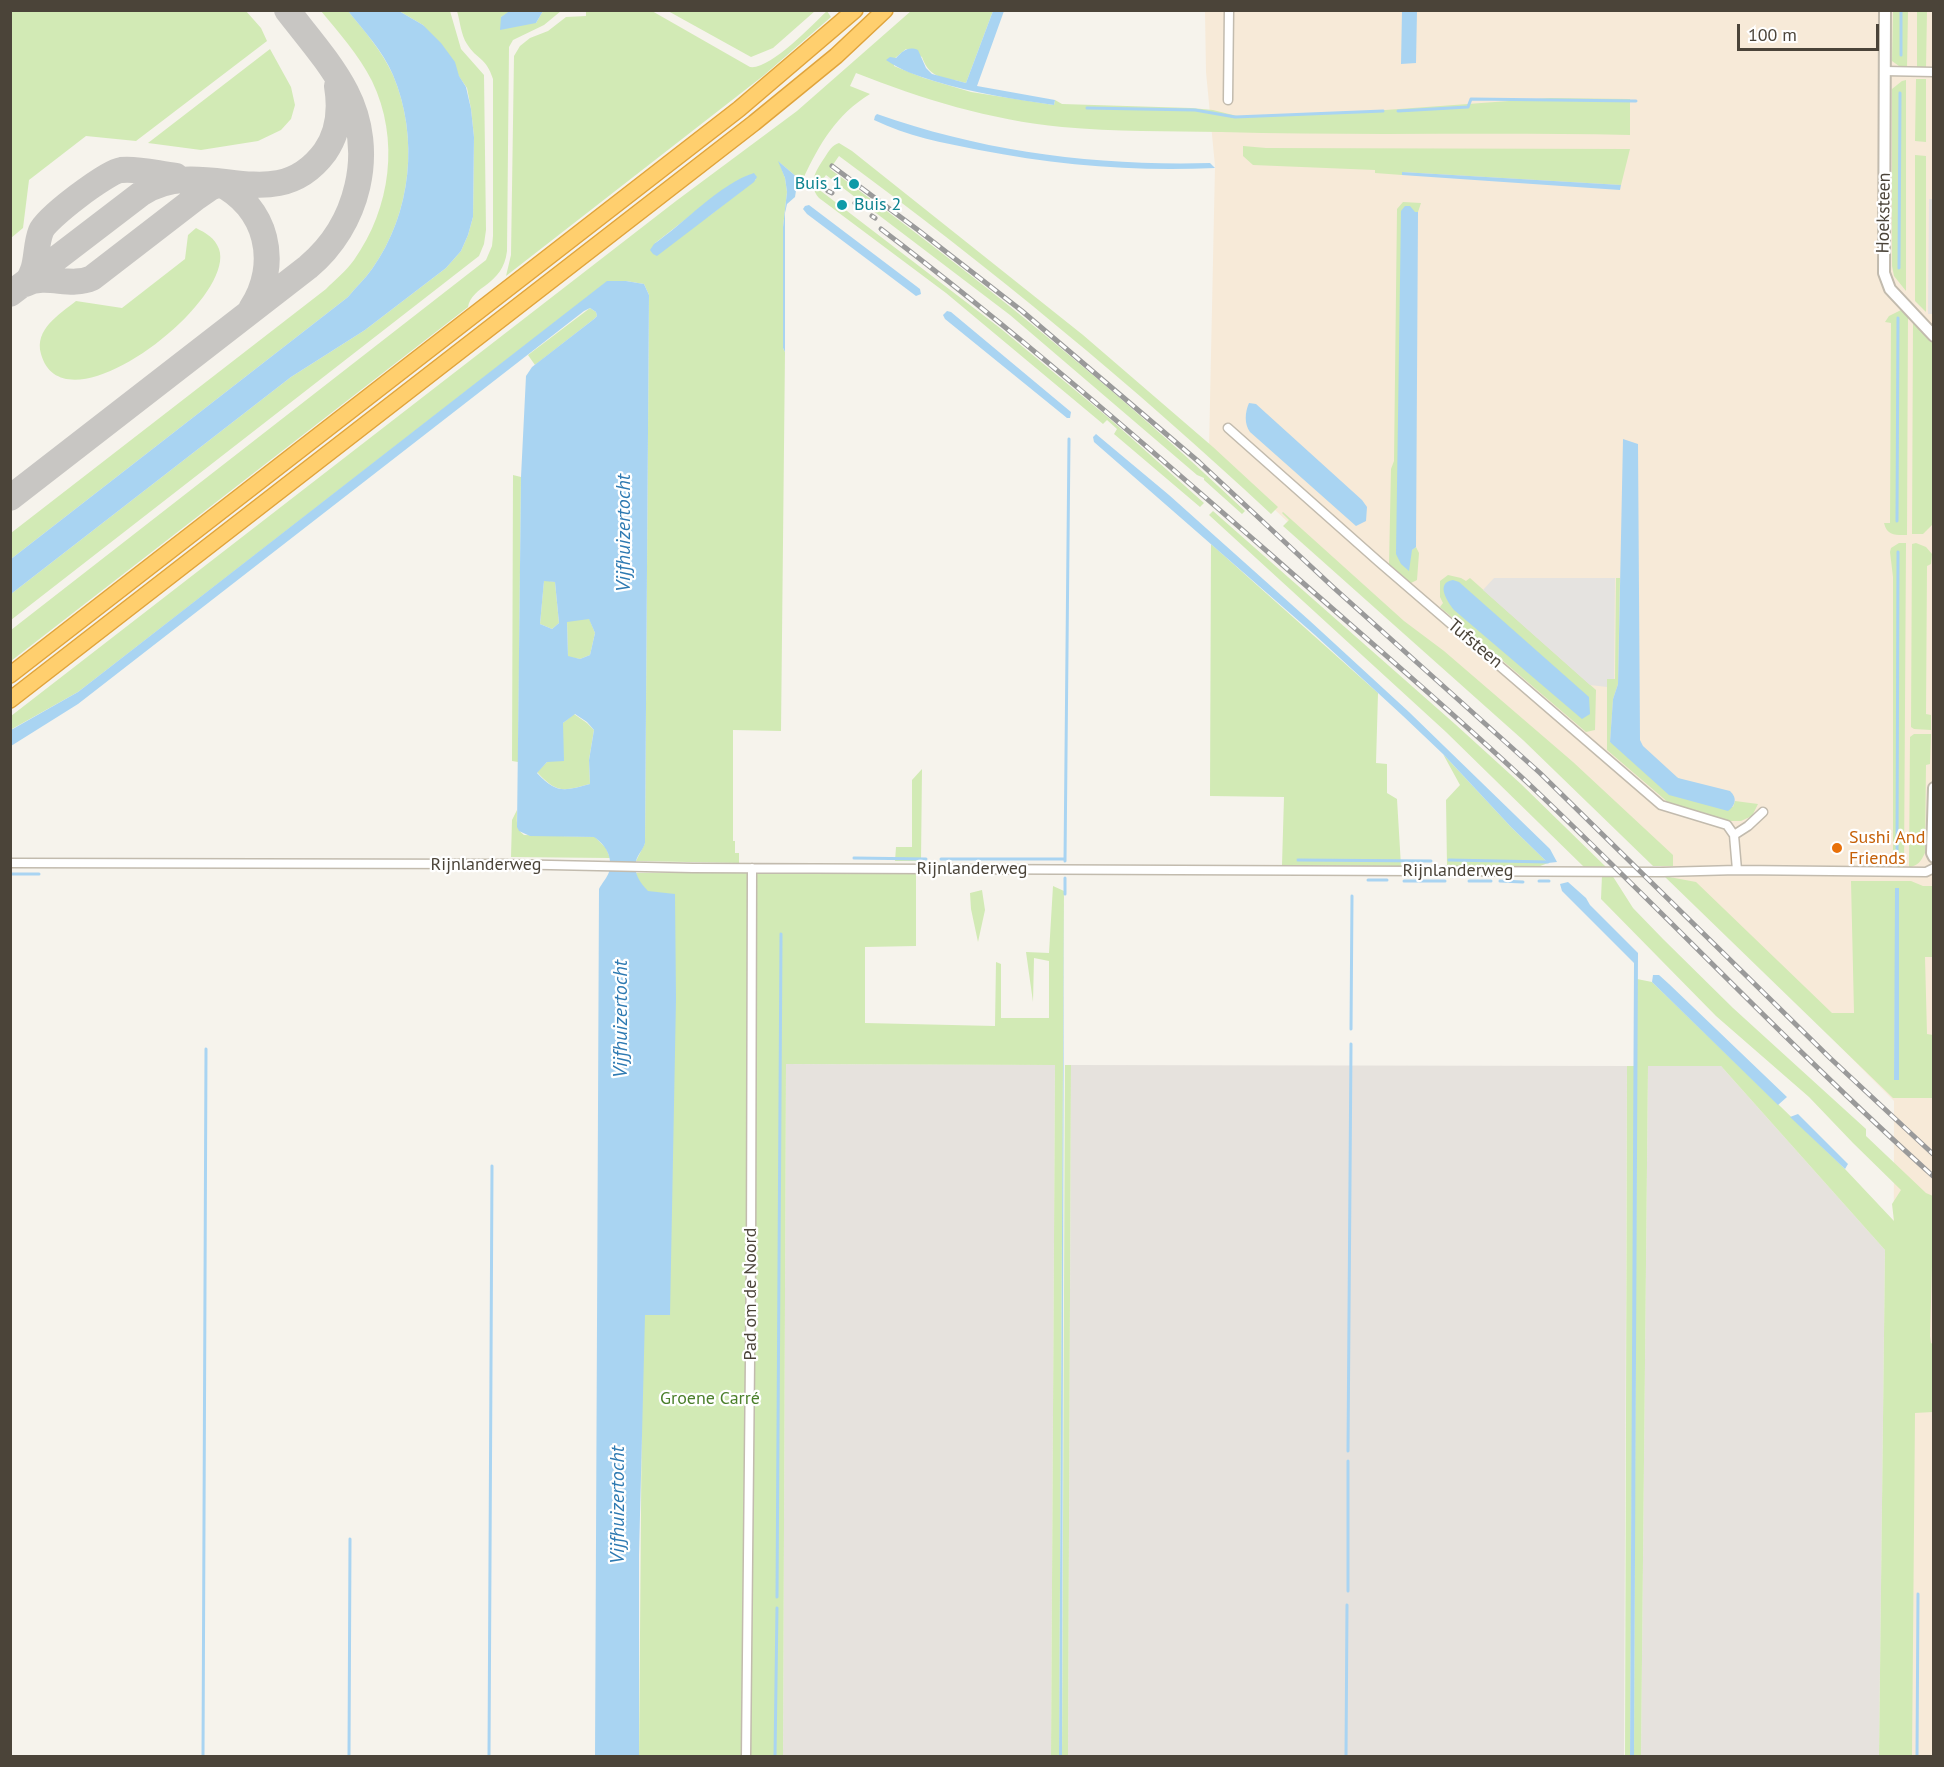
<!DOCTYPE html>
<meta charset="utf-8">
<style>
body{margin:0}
#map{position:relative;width:1944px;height:1767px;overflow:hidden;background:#f6f3ec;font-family:"PT Sans",sans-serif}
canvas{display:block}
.frame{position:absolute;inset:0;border:12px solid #4b4439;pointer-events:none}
.scale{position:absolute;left:1737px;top:24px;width:142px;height:27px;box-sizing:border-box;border:3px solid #4b4439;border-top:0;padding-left:8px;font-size:18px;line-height:21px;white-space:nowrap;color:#4b4439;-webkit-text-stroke:4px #fff;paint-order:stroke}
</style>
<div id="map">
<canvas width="1944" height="1767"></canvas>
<div class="frame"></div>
<div class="scale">100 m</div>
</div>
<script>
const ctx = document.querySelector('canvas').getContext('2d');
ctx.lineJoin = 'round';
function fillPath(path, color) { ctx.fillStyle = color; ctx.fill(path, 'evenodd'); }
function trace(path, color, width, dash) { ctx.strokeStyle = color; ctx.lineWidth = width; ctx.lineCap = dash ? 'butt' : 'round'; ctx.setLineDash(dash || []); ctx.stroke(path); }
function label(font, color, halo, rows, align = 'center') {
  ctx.font = font + ' "PT Sans",sans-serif'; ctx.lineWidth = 4.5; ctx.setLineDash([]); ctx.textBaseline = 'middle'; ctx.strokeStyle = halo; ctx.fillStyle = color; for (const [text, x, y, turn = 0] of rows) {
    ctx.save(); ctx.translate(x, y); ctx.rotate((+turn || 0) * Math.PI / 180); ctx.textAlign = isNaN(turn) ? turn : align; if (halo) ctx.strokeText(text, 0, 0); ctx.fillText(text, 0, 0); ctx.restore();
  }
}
const commercial = new Path2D(`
 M1205,11H1933V1756H1893L1894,1101L1667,872L1209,449L1215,166L1206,72Z`);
const industrial = new Path2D(`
 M786,1064L1055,1065L1051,1756H783Z
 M1071,1065L1627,1066L1624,1756H1068Z
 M1648,1066H1721L1885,1250L1879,1756H1641Z`);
const green = new Path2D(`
 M11,10L246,11L261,28L267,41L136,141L86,136L29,180L23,228L11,238Z
 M321,11H348C364,30 382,51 393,75C419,137 412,213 372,269C365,279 356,287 348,297L11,559V533L326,289C335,280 346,271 354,260C391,208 400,139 372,81C359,55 339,33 321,11Z
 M399,11H450L461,49L484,75L486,230L484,244L479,256L11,620V594L291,377L365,330L446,268L461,251L468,235L473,217L474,137L471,109L467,88L423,25Z
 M457,11H511L501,17L536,23L543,11H561L544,25L513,40L509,47L507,251C503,286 472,285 468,307L11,661V630L486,260L492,246L493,236V79C486,57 477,60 467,44C461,35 460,21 457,11Z
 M586,11H652L750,67C770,70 812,25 827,11L831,17L763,76L506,276L511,255L514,56L520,46L530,38L548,31L566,17L586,16Z
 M668,11H815L773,48L751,57Z
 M911,11H993L966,83C945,77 930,80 922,57L906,49L894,59V66L924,78L971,92L1054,105L1055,100L1062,104L1191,108L1213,110L1241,117L1358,112L1550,98L1630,99V135C1494,132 1357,136 1221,132C1168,131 1115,132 1062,127C990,120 922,99 856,73L850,86L870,94C836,115 820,143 803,179L798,178L779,162L785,178L787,192L783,227V348L785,352L781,731L733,730V841H735V853H739V863L636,861L645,843L649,295L644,284L626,281L607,282L78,692L12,729L11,727V716L676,201L797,111ZM749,175L756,179L709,216L654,244L723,190Z
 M1893,11H1908L1907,67L1899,66L1892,61Z
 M1917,11H1927L1926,68H1917Z
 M270,49L291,87L295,105L291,119L281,130L258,141L201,150L148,143Z
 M1916,79H1926V142L1915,141Z
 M1906,80V291L1894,276L1892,266V89L1902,81Z
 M839,143L852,151L1083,335L1213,447L1278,507L1271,514C1134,386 990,267 839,156L830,169C975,275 1114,387 1245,511L1242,514L1204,480V478L1197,475L1010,315L826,175L817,188L1000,328L1110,419L1204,503L1200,507L1114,434L1117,429L1107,420L1103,424L946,293L819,198C807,184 816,170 825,157C829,151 832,145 839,143Z
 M1243,146L1266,148L1630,149L1621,185L1402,172V175L1375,173V170L1253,165L1243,156Z
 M1915,155L1926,156V312L1915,301Z
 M1403,202L1421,203L1418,212H1415L1412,550L1416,547L1419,553L1417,580L1411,583L1389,564L1391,469L1394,461L1397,209Z
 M196,228C206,233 215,238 219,249C237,300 64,436 41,354C34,329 60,314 76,301L122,308L185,259L188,235Z
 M590,308L596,312L597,316L594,319L535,365L528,355Z
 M1901,310L1908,315L1907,535C1896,535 1887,536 1884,523H1890L1891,323L1885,322L1889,316Z
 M1913,319L1933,344V353L1932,525L1923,534H1912Z
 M513,475L521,477L518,762L512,761Z
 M1213,511L1455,724L1521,784L1606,867L1585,868L1446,732L1209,515Z
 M1283,512L1404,621L1444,651L1573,762L1673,855V866H1653L1523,740L1283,526L1289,520L1282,513Z
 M1899,543H1906L1904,868L1893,867V577L1890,552L1891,548Z
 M1916,543L1926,547L1932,554L1931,564L1927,566L1926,714L1931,715V730L1914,729L1911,727L1912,544Z
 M1211,544L1378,693L1376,763L1387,764V793L1397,799L1401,866L1282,865L1284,797L1210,796Z
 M1448,575L1461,578L1466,581L1470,578L1596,690L1595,730L1586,732L1440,607L1443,603L1440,597V581Z
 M1616,578H1620L1618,684L1613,699L1610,742L1733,807L1735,801L1758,804L1752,816L1741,821H1731L1670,804L1607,750V678L1615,679Z
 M544,580L555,582L559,623L552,629L540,624Z
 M589,618L595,633L590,655L580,659L568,657L567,621Z
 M574,714L587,723L594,730L589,760L590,784C563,791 557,794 537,772L547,762L563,723Z
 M1914,734H1931L1930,764L1926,765L1925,853C1921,861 1918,866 1909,867L1910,737Z
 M1443,754L1511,827L1548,863L1535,868L1447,866L1446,800L1460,785Z
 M922,769L921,861H895L896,847H912V780Z
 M517,810C517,820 515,829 524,835L595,837L606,848L610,858L511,857L512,820Z
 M783,871V873L916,874V946L865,947V1023L995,1026L996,962L1001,964V1018H1049V961L1034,958L1033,1002L1026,952L1049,953L1053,886L1064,891L1059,1756H1051L1055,1065L786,1064L783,1756H639L646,892L637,881L636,873Z
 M1602,875H1612L1633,908L1663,939L1733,1008L1866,1129V1136L1926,1193L1933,1196L1934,1264L1932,1266L1930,1336L1931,1343L1934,1345L1933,1412L1915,1413L1912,1756H1879L1885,1250L1721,1066H1648L1641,1756H1634L1637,979L1652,982L1845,1169L1894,1221L1892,1204L1901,1190L1853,1143L1809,1097L1716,1016L1601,899Z
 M1664,876L1696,882L1832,1013H1854L1851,881H1911L1923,886H1933V957H1925L1927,1034L1933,1035V1098H1893ZM1896,888H1899V1079H1894Z
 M982,890L985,910L978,942L971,909L970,893Z
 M1065,1065H1071L1068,1756H1062Z
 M1627,1066H1635L1630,1756H1625Z`);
const parking = new Path2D(`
 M1929,199H1934L1933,314H1928Z
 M1494,578H1615L1614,679H1607V687L1590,685L1483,590Z`);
const water = new Path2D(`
 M511,10H543V11L536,23L500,30L501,17Z
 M348,11H399L423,25L441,43L455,62L459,76L466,87L471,109L474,137L473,217L468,235L461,251L446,268L365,330L291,377L11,594V559L348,297C356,287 365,279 372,269C412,213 419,137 393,75C383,51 364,31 348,11Z
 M993,11H1004L977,86L1055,100L1054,105C1013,99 973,93 934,81C918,76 900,70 886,60L890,57L896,58C903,51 908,46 918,50L926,68L932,74L966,83Z
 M1402,11H1417L1416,63L1401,64Z
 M877,114C984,152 1097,166 1210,163L1215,168C1136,172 1057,165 979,150C943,143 907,136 874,120L875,116Z
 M778,161L798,178L795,197L787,204L785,213V352L783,348V227L787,192L785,178Z
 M1402,172L1621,185L1620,190L1402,175Z
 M754,173L757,177L754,182L657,256L653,254L650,250L654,244C683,224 721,183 754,173Z
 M809,205L920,289L921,294L916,296L807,214L803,209L805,206Z
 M1405,206H1410L1415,212H1418L1416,547L1412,550L1409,571L1401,564L1396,554L1401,211Z
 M607,281H626L644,284L649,295L645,843C643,850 638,854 636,861C633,872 640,883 648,891L675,894L676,999L670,1315H645L639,1555V1756H595L599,889C602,883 607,878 609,872C613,857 606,845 594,837L530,836L519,831L517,827L521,477L526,376L532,367L594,319L597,316L596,312L590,308L584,311L78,704L11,746V730L78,692ZM544,581L555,582L559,623L552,629L540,624ZM589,619L595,633L590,655L580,659L568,656L567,622ZM575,714L587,722L594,730L589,760L590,784C564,791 557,794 537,773L547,762L564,761L563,723Z
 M947,311L951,312L1071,412L1070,418H1067L945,319L943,315Z
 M1249,403L1256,404L1362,500L1367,507L1366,521L1356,526L1250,432C1244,424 1245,412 1249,403Z
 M1096,434L1169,495L1310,621L1409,712L1550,849L1557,862L1548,863L1511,827L1443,754L1403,716L1315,635L1094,442L1093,437Z
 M1623,439L1638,444L1640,740L1643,746L1678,778L1730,791C1738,798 1735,806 1728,811L1669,795L1610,742L1613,699L1618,684Z
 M1453,580L1459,582L1589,697L1590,714L1582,719L1454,610C1447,601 1435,583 1453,580Z
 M1568,882L1586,898L1590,905L1638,953L1634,1756H1630L1634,963L1562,891L1560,884Z
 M1895,888H1899V1080H1894Z
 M1064,891L1062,1756H1059Z
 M1653,975H1659L1669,984L1787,1097L1778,1105L1652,982Z
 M1798,1114L1848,1164L1845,1169L1790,1117Z`);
const stream = new Path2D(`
 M1901,10V55
 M1087,108L1195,110L1235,117L1383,111
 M1398,111L1468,107L1471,99L1636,101
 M1899,268L1900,93
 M1897,521L1898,318
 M1897,857L1898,552
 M854,858L926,859
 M941,859H1065
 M1298,860L1431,861
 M1449,860L1548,862
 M1065,861L1069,439
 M10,874H39
 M1065,878V894
 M1368,880H1387
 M1404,881H1445
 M1469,881H1491
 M1500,881L1523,882
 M1539,881H1549
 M1351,1029L1352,896
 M1348,1451L1351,1044
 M1348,1591V1461
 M777,1597L781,934
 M203,1756L206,1049
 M349,1756L350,1539
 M489,1756L492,1166
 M775,1756L777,1608
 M1346,1756L1347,1605
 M1917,1756L1918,1594`);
const taxiway = new Path2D(`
 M218,183C267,206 281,264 251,309
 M26,283C39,267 34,249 41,231C46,218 107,172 121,170C138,168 158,174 176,176
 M25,284C47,273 70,288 92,278L197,197L210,188L225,182
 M10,294L142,193C204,153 274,221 325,152C339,132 341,110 337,86
 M10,498L308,267C358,225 377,152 346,92C331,63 307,36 287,10`);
const minor = new Path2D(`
 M1885,71L1934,72
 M1228,100L1229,10
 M1228,428L1379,562L1661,805L1727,825L1734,835L1737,870
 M1734,835L1748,826L1763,812
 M10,863L503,864L693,868L1663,872L1737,870L1926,872L1934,868
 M746,1756L751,1261L752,868`);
const tertiary = new Path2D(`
 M1885,10L1884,273L1890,289L1934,336
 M1934,788L1932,853L1934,857`);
const motorway = new Path2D(`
 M10,675L739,109L855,10
 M10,700L754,123L836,56L885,10`);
const rail = new Path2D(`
 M832,166L918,230L1022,311L1199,462L1334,588L1540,773L1830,1058L1934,1155
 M828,191L832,193
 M855,203L858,205
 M872,216L875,218
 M881,229C1015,331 1142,442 1269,553C1356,630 1445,705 1530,785C1666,914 1794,1051 1934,1177`);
const markers = [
 [854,184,6,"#0f9aa8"],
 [842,205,6,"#0f9aa8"],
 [1837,848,6,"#e8710a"]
];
const cultureNames = [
 ["Buis 1",842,184],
 ["Buis 2",854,205,"left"]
];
const streetNames = [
 ["Hoeksteen",1884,213,-89],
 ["Tufsteen",1475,644,40],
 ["Rijnlanderweg",486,865],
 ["Rijnlanderweg",972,869],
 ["Rijnlanderweg",1458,871],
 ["Pad om de Noord",751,1294,-90]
];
const foodNames = [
 ["Sushi And",1849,838],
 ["Friends",1849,859]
];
const parkNames = [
 ["Groene Carré",710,1399]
];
const waterNames = [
 ["Vijfhuizertocht",624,533,-90],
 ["Vijfhuizertocht",621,1019,-90],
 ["Vijfhuizertocht",618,1505,-90]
];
fillPath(commercial, '#f7ead8');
fillPath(industrial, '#e6e2dd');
fillPath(green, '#d2eab5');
fillPath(parking, '#e5e3e0');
fillPath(water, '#a9d4f2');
trace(stream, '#a9d4f2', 3);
trace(taxiway, '#c8c6c3', 26);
trace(minor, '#c2bbae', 11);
trace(tertiary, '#c2bbae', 14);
trace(motorway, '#e0a43c', 18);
trace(minor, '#fff', 8);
trace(tertiary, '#fff', 10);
trace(motorway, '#ffcf6e', 15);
trace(rail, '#9a9a9a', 5);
trace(rail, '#fff', 3, [9]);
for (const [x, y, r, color] of markers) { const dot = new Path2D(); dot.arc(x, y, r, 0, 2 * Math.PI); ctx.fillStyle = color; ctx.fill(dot); trace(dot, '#fff', 2); }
label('18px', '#0d838f', '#fff', cultureNames, 'right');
label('18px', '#4b4439', '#fff', streetNames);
label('18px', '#c56008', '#fff', foodNames, 'left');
label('18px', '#4a7f2a', '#fff', parkNames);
label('italic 20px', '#2e7ab2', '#fff', waterNames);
</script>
